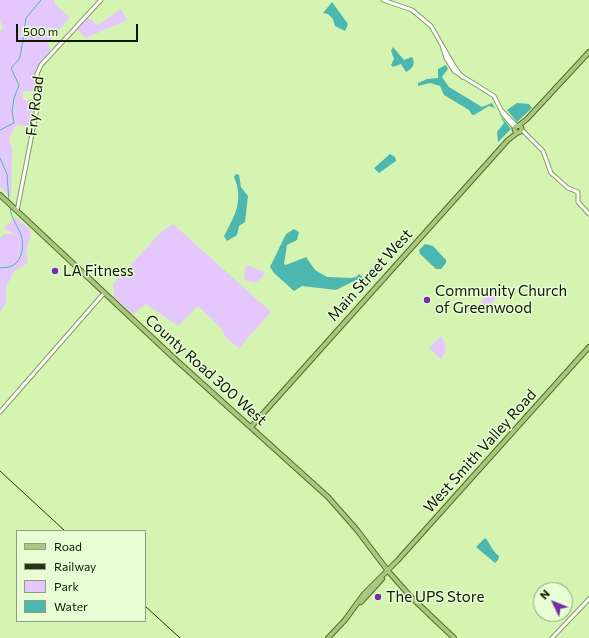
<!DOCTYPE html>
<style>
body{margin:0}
#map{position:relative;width:589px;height:638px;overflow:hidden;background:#d5f4b1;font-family:Commissioner,sans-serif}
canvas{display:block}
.legend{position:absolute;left:16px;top:530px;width:130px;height:92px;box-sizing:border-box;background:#e9fdd5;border:1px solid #91a180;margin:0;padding:5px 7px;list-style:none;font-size:12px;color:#0d1701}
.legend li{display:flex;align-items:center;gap:8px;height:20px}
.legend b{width:20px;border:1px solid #91a180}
.north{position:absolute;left:533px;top:582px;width:40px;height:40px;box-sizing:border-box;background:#e9fdd5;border:1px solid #91a180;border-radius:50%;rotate:313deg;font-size:11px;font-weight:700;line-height:16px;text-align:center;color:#0d1701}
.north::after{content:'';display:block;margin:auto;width:14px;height:18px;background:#752fa3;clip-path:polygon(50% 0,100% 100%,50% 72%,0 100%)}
.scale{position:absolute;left:16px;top:24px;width:122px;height:18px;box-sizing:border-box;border:2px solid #0d1701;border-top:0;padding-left:5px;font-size:12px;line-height:14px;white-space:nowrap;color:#0d1701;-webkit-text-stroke:3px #e9fdd5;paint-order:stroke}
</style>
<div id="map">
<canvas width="589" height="638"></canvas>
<ul class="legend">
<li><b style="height:5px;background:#abc682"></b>Road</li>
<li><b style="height:5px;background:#273418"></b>Railway</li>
<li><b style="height:11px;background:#e4c8fd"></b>Park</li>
<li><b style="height:11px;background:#4bb7af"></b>Water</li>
</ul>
<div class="north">N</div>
<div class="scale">500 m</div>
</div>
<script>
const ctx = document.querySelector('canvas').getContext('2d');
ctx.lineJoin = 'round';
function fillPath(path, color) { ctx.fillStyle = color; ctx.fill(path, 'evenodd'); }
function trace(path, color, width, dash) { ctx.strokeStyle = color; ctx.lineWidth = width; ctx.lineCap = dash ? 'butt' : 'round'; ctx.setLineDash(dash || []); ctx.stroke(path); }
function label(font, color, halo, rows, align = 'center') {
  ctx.font = font + ' Commissioner,sans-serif'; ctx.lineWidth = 3; ctx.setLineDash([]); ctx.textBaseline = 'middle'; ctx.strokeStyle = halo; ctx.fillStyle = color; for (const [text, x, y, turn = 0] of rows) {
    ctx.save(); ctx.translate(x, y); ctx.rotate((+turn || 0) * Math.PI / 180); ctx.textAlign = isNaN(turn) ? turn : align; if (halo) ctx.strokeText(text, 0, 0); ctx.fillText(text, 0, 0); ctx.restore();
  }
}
const green = new Path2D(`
 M0,0H55V5L70,17L48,43L51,52C38,69 36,70 37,91H23V100L37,101L29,127L16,125L9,138L12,149L11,197L0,187V33L3,27L0,21Z
 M121,9L127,20L86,38L76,29L87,17L98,25Z
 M16,217L30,230L31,235L26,251L28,263L14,271L6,287V303L0,312V238C6,231 11,234 19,237L4,228Z
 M173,224L271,312L239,348L226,338L222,329L198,306L178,326L146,304L133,314L114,297L113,284L162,231Z
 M246,265L265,272L262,278L254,283L244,280Z
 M492,289L499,295L487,308L481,302Z
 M441,336C447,344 447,352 441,359L429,348Z`);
const water = new Path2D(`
 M332,2L348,24L345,31L335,26L333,19L328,14L323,13Z
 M393,47L404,60L412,57C416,64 413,68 406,72L401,64L393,67L391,65L394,59L391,51Z
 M446,65L448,69L442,77L449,87L482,107L492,103L495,108L489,106L474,115H472L469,110L444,95L440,86L430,83L418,86V83L427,79L438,78V69Z
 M517,103L529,104L532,108L517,122L507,110Z
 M500,115L511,129L498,142L497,132L504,123Z
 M390,154L395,157L396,161L379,173L374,168Z
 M236,174L239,175L241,187L248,196L245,222L239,226L237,235L227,241L224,236C235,215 244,201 234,177Z
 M294,229L299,232L297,240L287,245L284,264L286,265L306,257L315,270L327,277L351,278L356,277L359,274L367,281L356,280L336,290L302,286L294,291L274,273L270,267L286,234Z
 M425,244L433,246L446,260V263L441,269H436L420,254L419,250Z
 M485,538C490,542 491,550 499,556L498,560L495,563L476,547Z`);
const stream = new Path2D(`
 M0,130L14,123L12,111L14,98L19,85L11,68L19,59L21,52L26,18L41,0
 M0,158L7,174L9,202
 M0,268C3,267 6,268 9,267C21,265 24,248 22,239C20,227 11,221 10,207`);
const minor = new Path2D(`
 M383,0L412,10L431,26L454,66L462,77
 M442,45L446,58L454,71L494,96L501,110L517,126
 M502,113L515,128
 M522,130L543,151L551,173L568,188L578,192V202L589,214
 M17,211L38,103L37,74L41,65L101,0
 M0,412L104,293
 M552,638L589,599`);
const major = new Path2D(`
 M514.5 129a3.5 3.5 0 1 1 7 0a3.5 3.5 0 1 1-7 0Z
 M518,126L527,119L589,52
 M0,195L175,359L328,497L357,530L388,571L411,597L454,638
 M251,427L508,140L517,133
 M361,602L382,579
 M328,638L345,620L364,594L398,560L589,347`);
const rail = new Path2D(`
 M0,471L65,531
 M145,606L180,638`);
const markers = [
 [55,271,4,"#752fa3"],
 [427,300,4,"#752fa3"],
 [378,597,4,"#752fa3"]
];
const streetNames = [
 ["Fry Road",35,106,-83],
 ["Main Street West",370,275,-48],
 ["County Road 300 West",206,370,42],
 ["West Smith Valley Road",480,451,-48]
];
const poiNames = [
 ["LA Fitness",63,271],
 ["Community Church",435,291],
 ["of Greenwood",435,308],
 ["The UPS Store",386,597]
];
fillPath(green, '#e4c8fd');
fillPath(water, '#4bb7af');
trace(stream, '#4bb7af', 1);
trace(minor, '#809c5d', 5);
trace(major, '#4f701e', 6);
trace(minor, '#fff', 3);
trace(major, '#abc682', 4);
trace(rail, '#273418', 1);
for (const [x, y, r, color] of markers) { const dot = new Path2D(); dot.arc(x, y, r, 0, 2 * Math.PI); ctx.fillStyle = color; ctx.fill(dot); trace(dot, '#e9fdd5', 1.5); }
label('15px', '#0d1701', '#e9fdd5', streetNames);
label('15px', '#0d1701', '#e9fdd5', poiNames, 'left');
</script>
